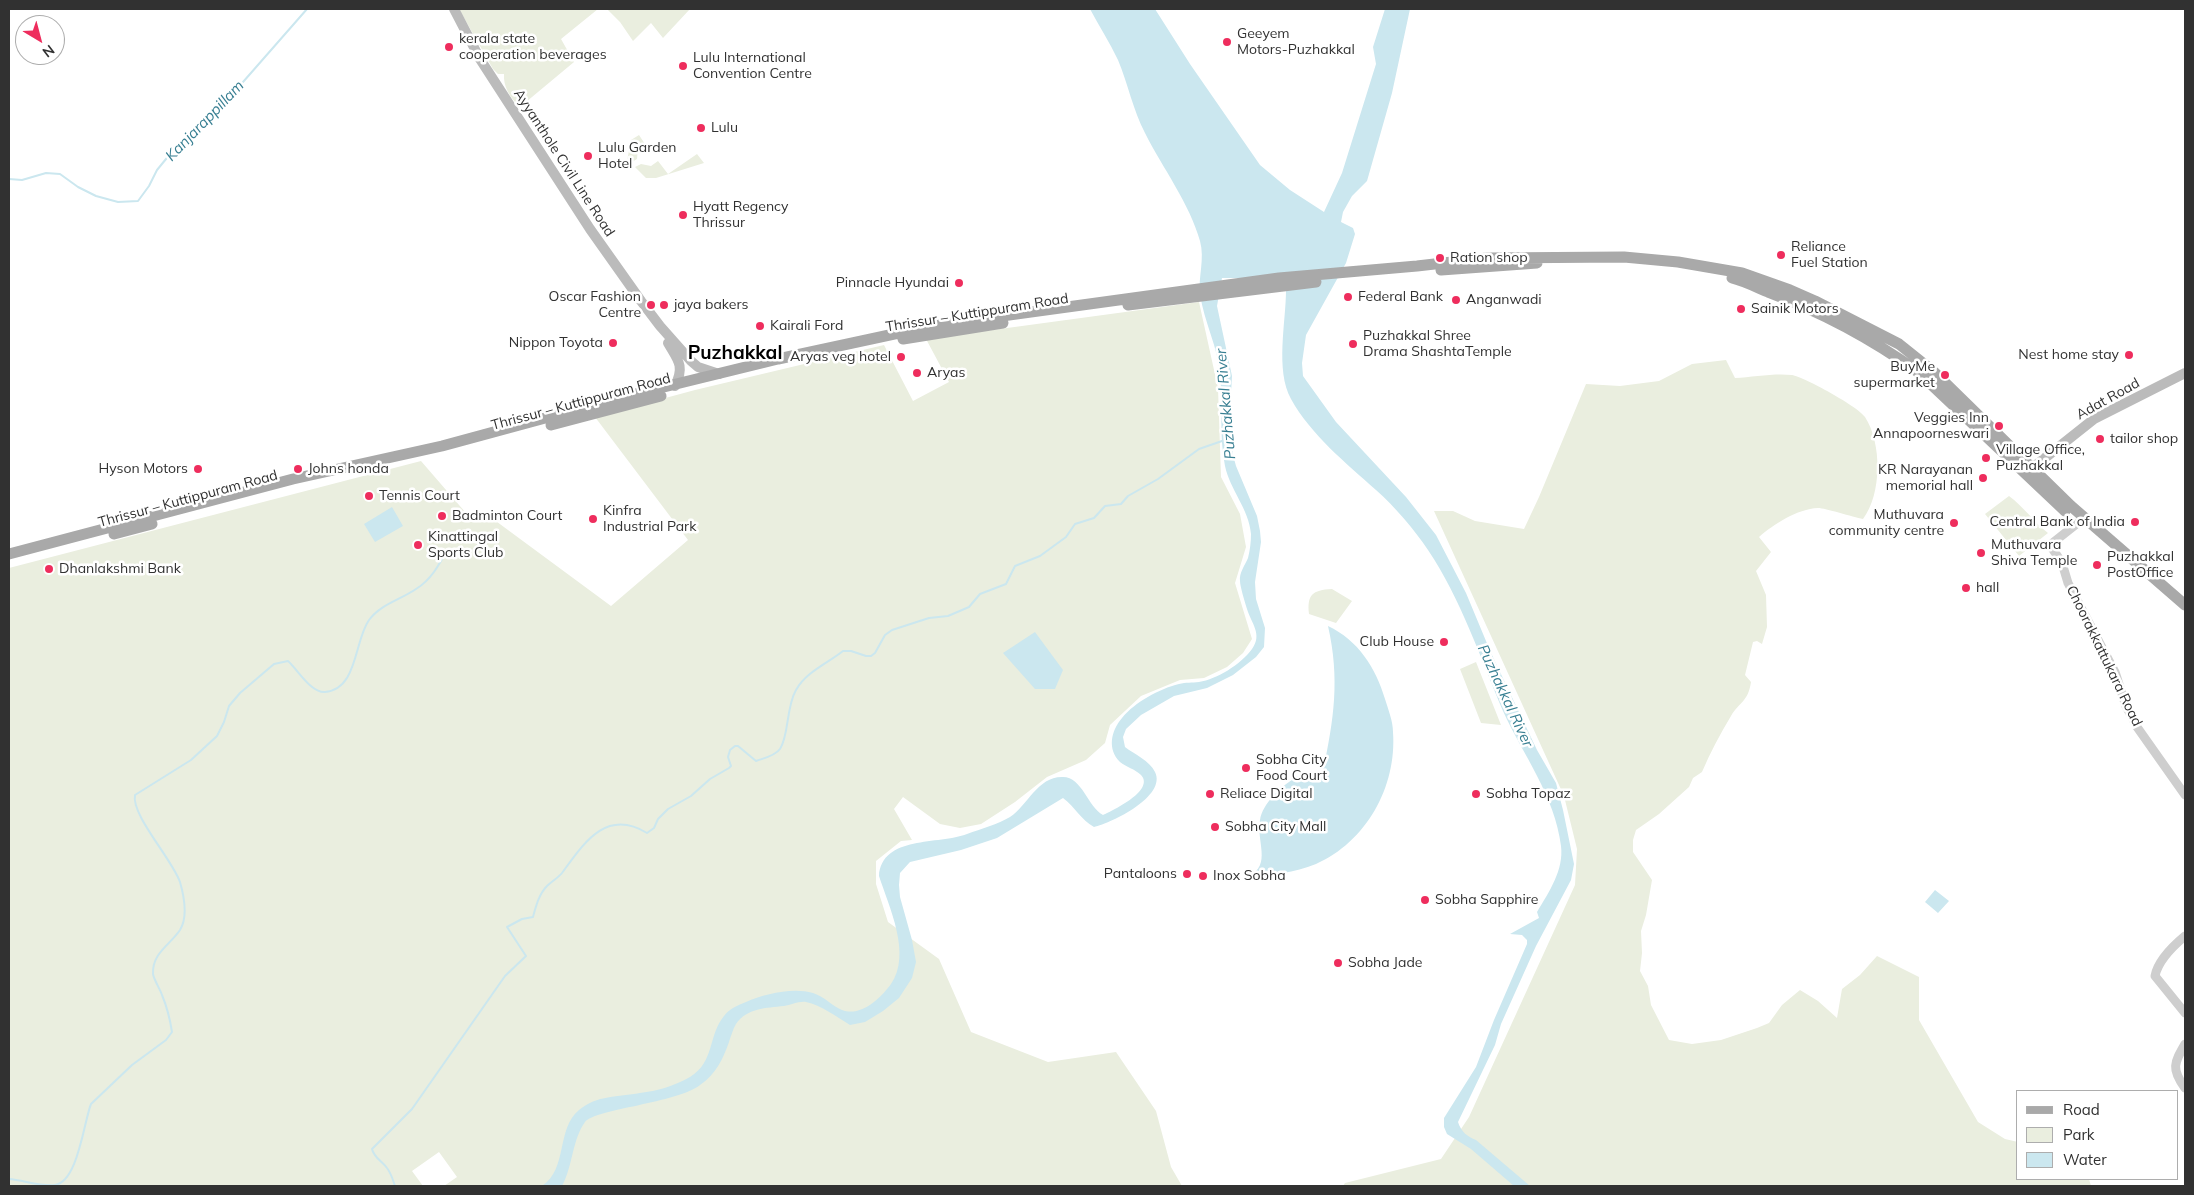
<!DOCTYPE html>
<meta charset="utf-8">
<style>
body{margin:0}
#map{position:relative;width:2194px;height:1195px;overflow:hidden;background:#fff;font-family:Mulish,sans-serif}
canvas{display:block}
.frame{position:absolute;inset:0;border:10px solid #313131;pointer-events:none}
.legend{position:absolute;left:2016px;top:1090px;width:162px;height:90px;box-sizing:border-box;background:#fff;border:1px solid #adadad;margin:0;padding:6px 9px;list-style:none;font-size:15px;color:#313131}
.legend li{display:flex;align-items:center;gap:10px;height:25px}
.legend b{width:25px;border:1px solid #adadad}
.north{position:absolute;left:15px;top:15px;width:50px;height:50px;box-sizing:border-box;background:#fff;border:1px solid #adadad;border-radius:50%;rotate:143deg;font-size:14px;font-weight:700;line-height:20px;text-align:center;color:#313131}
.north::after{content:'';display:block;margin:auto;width:18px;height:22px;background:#ee2d5d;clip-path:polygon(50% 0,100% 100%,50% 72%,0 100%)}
</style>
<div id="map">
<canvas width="2194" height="1195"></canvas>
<div class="frame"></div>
<ul class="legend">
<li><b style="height:6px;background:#a9a9a9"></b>Road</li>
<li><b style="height:14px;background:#eaeedf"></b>Park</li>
<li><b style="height:14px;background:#cbe7ef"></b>Water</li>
</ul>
<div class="north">N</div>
</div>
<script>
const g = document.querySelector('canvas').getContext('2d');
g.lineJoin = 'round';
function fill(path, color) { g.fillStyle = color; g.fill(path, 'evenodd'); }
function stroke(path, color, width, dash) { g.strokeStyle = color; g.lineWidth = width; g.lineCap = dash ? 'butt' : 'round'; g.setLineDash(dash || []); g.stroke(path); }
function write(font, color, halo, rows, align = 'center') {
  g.font = font + ' Mulish,sans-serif'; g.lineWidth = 5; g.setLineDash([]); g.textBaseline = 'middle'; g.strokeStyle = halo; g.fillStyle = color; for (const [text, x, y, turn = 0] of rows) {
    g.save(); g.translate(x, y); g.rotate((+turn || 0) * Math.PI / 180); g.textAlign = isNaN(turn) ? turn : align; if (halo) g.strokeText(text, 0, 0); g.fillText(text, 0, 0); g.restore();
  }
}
fill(new Path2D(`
 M 459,9 L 598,9 L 561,39 L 574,62 L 526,102 L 519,106 C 510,98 503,86 504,74 L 498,74 L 493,69 Z
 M 607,9 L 690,9 L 663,38 L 651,23 L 633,41 L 620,22 Z
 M 639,135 L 645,144 L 638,148 L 637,159 L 632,162 L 627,161 L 631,140 Z
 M 697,154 L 704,163 L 656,178 L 646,178 L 635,167 L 641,164 L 651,166 L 658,161 L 668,174 Z
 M 1199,302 L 1218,388 L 1221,477 L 1240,514 L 1246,547 L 1235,583 L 1252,639 L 1243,653 L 1227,667 L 1204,678 L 1180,680 L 1141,696 L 1110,725 L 1105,743 L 1086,760 L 1047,777 L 1015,802 L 981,824 L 960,828 L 940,824 L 903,797 L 894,809 L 912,840 L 901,841 L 876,861 L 876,884 L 888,922 L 939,959 L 971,1032 L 1048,1062 L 1116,1052 L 1156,1111 L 1171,1167 L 1182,1186 L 444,1186 L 457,1177 L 439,1152 L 412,1171 L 423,1186 L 9,1186 L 9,568 L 421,461 L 472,520 L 489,516 L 611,606 L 688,540 L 595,417 L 695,390 L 884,345 L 913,401 L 949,382 L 926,339 Z
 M 1726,360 L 1735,378 C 1753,377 1774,373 1792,375 C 1804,377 1859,407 1865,417 C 1882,443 1882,494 1863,519 C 1853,517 1825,508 1818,508 C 1797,509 1774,524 1759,537 L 1771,552 L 1756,571 L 1766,595 L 1767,627 L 1762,644 L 1757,641 L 1753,642 L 1745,675 L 1751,682 C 1748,702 1740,701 1731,716 C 1720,734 1710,753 1702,772 L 1693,778 L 1689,787 L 1659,814 L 1636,830 L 1633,840 L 1633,852 L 1652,880 L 1646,915 L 1641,931 L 1642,953 L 1640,971 L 1648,986 L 1651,1005 L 1669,1040 L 1692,1044 L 1721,1040 L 1757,1028 L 1769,1023 L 1782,1005 L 1800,990 L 1818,1001 L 1837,1018 L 1842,989 L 1860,975 L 1877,956 L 1919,977 L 1919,1020 L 1978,1122 L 2005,1139 L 2018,1142 L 2018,1179 L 2089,1179 L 2091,1186 L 1343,1186 L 1345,1183 L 1441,1159 L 1469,1117 L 1575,885 L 1577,849 L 1564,796 L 1434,511 L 1453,511 L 1475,521 L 1524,529 L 1539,497 L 1586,384 L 1620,386 L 1659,381 L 1692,364 Z
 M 2009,496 C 2024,507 2034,522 2048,533 L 2019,556 L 1985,514 Z
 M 1332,589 L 1352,601 L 1336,623 L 1309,614 C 1307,595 1312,590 1332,589 Z
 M 1476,662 L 1501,725 L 1481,723 L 1460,669 Z`), '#eaeedf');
fill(new Path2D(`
 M 1090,9 L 1155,9 L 1190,64 L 1260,165 L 1290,190 L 1324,212 L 1342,173 L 1376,64 L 1373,47 L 1385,9 L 1410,9 L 1392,93 L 1367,181 L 1352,196 L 1343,212 L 1341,222 L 1353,228 L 1355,234 L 1346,263 L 1306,335 L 1302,363 L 1303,376 L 1336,422 L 1406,497 L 1436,535 L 1466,593 L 1491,653 L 1537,750 L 1556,783 L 1563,810 L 1574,864 L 1571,880 L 1536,946 L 1501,1024 L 1495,1045 L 1458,1122 C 1461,1132 1468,1137 1476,1140 L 1530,1186 L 1514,1186 L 1471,1149 L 1447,1134 L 1444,1127 L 1444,1118 L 1476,1067 L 1494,1020 L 1527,944 L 1527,940 L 1522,935 L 1510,934 L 1539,918 L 1537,912 C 1549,892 1564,870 1561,846 C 1555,796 1523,755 1503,711 C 1480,657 1461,599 1428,550 C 1414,529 1395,507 1376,490 C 1346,463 1311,435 1291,399 C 1275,370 1286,322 1286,290 L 1254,278 L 1222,278 L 1217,306 L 1232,376 L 1230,412 L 1233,455 L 1236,466 L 1257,516 L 1260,531 L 1261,542 L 1255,582 L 1256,599 L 1265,628 L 1264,647 L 1256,657 L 1233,675 L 1207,688 L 1174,696 L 1141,715 L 1126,729 L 1123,737 L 1125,747 C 1134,754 1150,761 1155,772 C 1167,796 1112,823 1094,827 C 1081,820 1075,807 1063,798 L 997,838 L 961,850 L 910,862 L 900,873 L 899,885 L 900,897 L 912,940 L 916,962 L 912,978 L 899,998 L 883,1011 L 865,1022 L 850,1025 C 837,1017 821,1005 806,1002 C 799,1001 791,1005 784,1006 C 766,1008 747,1008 736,1024 C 733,1029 731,1036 729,1042 C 723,1059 716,1074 700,1085 C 677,1103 595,1109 585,1122 C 572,1140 573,1166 562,1186 L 542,1186 C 568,1169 556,1129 579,1110 C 597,1095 618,1097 640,1093 C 657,1091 674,1086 690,1077 C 715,1062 708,1035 724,1016 C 729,1009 738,1005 746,1002 C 764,994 793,987 813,993 C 825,997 832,1006 842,1010 C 861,1017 880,999 891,984 C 912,954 889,907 879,876 C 882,835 939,845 967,834 C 981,829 998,824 1010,817 C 1028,805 1038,776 1063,777 C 1082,777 1088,807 1103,815 C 1114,810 1155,790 1141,775 C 1135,769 1126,767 1120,762 C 1107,749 1111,731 1122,718 C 1135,702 1159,689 1179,684 C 1186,682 1192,683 1199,682 C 1217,679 1240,665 1252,649 C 1263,634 1251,623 1247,609 C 1245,603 1240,586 1240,581 C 1239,573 1245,565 1248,558 C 1250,550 1251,542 1251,534 C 1249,509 1230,490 1225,466 C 1219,436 1223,405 1220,374 C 1218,347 1204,322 1200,294 C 1198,277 1205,259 1200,241 C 1190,204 1162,167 1145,133 C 1133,110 1128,84 1118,60 C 1110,43 1099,26 1090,9 Z
 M 392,507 L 403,526 L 375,542 L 364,524 Z
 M 1328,626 C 1358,640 1376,668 1385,699 C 1388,709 1393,721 1393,732 C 1397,787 1366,842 1316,864 C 1294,873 1272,875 1249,876 C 1272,865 1256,841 1260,820 C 1262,804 1282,785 1297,777 C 1304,773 1315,773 1323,771 C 1334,719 1340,679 1328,626 Z
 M 1035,632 L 1063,670 L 1055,689 L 1035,689 L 1003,653 Z
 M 1935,890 L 1949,901 L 1938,913 L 1925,902 Z`), '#cbe7ef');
stroke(new Path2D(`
 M 9,179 L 22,180 L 46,173 L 60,174 L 78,187 L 96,196 L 118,202 L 138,201 L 149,186 L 157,170 L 175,148 L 229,98 L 307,9
 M 9,1179 C 23,1180 41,1187 55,1185 C 78,1182 84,1121 91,1104 L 132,1065 L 166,1040 L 172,1032 C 170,1019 167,1007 162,995 C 160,989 154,980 153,974 C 152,953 170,945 180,930 C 188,917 184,896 180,882 C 172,859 131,815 135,795 L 191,760 L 217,736 L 224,722 L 229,706 L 240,693 L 274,664 L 288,661 C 298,670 311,693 325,692 C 358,689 354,641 369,620 C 381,604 400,600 416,589 C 431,580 439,565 447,550
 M 395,1186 C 393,1180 391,1173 387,1168 C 382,1161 374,1158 372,1149 L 412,1109 L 505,976 L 526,956 L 507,927 L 522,919 L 533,917 C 536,906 539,894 547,886 C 552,881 558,878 562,873 C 584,843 606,808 647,833 L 654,828 L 658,819 L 668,809 L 691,796 L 710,779 L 729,768 L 731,766 L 728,757 L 730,750 L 735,746 L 738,746 L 756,761 C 764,758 775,756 780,749 C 789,736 786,707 796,690 C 806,672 828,663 843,651 L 851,651 L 866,656 L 871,656 L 875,653 L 885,635 L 892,630 L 929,618 L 948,616 L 969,607 L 980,594 L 1006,584 L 1015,566 L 1040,556 L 1066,537 L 1075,524 L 1094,518 L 1105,506 L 1121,504 L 1128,496 L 1158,479 L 1199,449 L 1222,441`), '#cbe7ef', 2);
stroke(new Path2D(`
 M 2079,522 L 2050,545 L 2062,563 L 2068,583 L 2115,672 L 2126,706 L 2137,727 L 2185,795
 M 2185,936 C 2173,946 2158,960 2155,976 L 2185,1013
 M 2185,1044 C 2174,1063 2171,1069 2185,1088`), '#cecece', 9);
stroke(new Path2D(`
 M 454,9 L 480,59 L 590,229 L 641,301 L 660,326 L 691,361 L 698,367 L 719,374
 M 668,343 C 678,360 685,366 675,386
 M 2026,473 L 2094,419 L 2185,373`), '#bbb', 10);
stroke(new Path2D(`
 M 1441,270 L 1537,263
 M 1732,278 C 1744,281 1756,287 1768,292 C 1822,312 1872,339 1918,372 L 2065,511
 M 1128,305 L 1316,282
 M 903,339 L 1003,323
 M 551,425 L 661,396
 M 114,534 L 152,524
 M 9,554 L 293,479 L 442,446 L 619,398 L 778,359 L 936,325 L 1279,278 L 1417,266 L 1487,258 L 1624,257 L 1678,262 L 1742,273 L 1790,290 L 1815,301 L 1899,344 L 1934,372 L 2071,506 L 2185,605`), '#a9a9a9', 11);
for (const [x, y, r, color] of [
 [1227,42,5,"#ee2d5d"],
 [449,47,5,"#ee2d5d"],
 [683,66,5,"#ee2d5d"],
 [701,128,5,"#ee2d5d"],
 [588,156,5,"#ee2d5d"],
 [683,215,5,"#ee2d5d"],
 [1781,255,5,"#ee2d5d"],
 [1440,258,5,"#ee2d5d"],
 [959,283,5,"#ee2d5d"],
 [1348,297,5,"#ee2d5d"],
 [1456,300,5,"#ee2d5d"],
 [651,305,5,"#ee2d5d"],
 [664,305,5,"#ee2d5d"],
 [1741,309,5,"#ee2d5d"],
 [760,326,5,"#ee2d5d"],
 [613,343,5,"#ee2d5d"],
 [1353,344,5,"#ee2d5d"],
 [2129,355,5,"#ee2d5d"],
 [901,357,5,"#ee2d5d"],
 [917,373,5,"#ee2d5d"],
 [1945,375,5,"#ee2d5d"],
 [1999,426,5,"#ee2d5d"],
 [2100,439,5,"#ee2d5d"],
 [1986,458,5,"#ee2d5d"],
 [198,469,5,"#ee2d5d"],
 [298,469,5,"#ee2d5d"],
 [1983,478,5,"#ee2d5d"],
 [369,496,5,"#ee2d5d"],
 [442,516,5,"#ee2d5d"],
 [593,519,5,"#ee2d5d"],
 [2135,522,5,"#ee2d5d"],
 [1954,523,5,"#ee2d5d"],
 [418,545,5,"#ee2d5d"],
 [1981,553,5,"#ee2d5d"],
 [2097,565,5,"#ee2d5d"],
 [49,569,5,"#ee2d5d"],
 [1966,588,5,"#ee2d5d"],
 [1444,642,5,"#ee2d5d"],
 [1246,768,5,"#ee2d5d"],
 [1210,794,5,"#ee2d5d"],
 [1476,794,5,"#ee2d5d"],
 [1215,827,5,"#ee2d5d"],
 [1187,874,5,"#ee2d5d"],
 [1203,876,5,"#ee2d5d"],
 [1425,900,5,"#ee2d5d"],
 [1338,963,5,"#ee2d5d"]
]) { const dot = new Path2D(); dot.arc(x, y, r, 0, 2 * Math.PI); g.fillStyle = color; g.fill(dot); stroke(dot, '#fff', 2); }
write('14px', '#313131', '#fff', [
 ["Geeyem",1237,34],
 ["Motors-Puzhakkal",1237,50],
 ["kerala state",459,39],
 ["cooperation beverages",459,55],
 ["Lulu International",693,58],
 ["Convention Centre",693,74],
 ["Lulu",711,128],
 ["Lulu Garden",598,148],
 ["Hotel",598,164],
 ["Hyatt Regency",693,207],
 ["Thrissur",693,223],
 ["Reliance",1791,247],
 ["Fuel Station",1791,263],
 ["Ration shop",1450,258],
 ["Pinnacle Hyundai",949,283,"right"],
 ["Oscar Fashion",641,297,"right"],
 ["Centre",641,313,"right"],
 ["Federal Bank",1358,297],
 ["Anganwadi",1466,300],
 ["jaya bakers",674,305],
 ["Sainik Motors",1751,309],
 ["Kairali Ford",770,326],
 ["Puzhakkal Shree",1363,336],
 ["Drama ShashtaTemple",1363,352],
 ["Nippon Toyota",603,343,"right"],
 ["Nest home stay",2119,355,"right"],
 ["Aryas veg hotel",891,357,"right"],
 ["BuyMe",1935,367,"right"],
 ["supermarket",1935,383,"right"],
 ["Aryas",927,373],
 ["Veggies Inn",1989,418,"right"],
 ["Annapoorneswari",1989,434,"right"],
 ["tailor shop",2110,439],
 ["Village Office,",1996,450],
 ["Puzhakkal",1996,466],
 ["Hyson Motors",188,469,"right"],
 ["Johns honda",308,469],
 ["KR Narayanan",1973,470,"right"],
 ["memorial hall",1973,486,"right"],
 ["Tennis Court",379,496],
 ["Kinfra",603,511],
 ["Industrial Park",603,527],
 ["Muthuvara",1944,515,"right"],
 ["community centre",1944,531,"right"],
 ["Badminton Court",452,516],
 ["Central Bank of India",2125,522,"right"],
 ["Kinattingal",428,537],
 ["Sports Club",428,553],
 ["Muthuvara",1991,545],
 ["Shiva Temple",1991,561],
 ["Puzhakkal",2107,557],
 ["PostOffice",2107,573],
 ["Dhanlakshmi Bank",59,569],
 ["hall",1976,588],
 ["Club House",1434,642,"right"],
 ["Sobha City",1256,760],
 ["Food Court",1256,776],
 ["Reliace Digital",1220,794],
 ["Sobha Topaz",1486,794],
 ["Sobha City Mall",1225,827],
 ["Pantaloons",1177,874,"right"],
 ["Inox Sobha",1213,876],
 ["Sobha Sapphire",1435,900],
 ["Sobha Jade",1348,963]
], 'left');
write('14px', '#313131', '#fff', [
 ["Ayyanthole Civil Line Road",564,163,57],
 ["Thrissur – Kuttippuram Road",977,313,-9],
 ["Adat Road",2108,399,-29],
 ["Thrissur – Kuttippuram Road",581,402,-15],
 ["Thrissur – Kuttippuram Road",188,499,-15],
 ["Choorakkattukara Road",2104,656,64]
]);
write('italic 15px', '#387f92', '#fff', [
 ["Kanjarappillam",205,121,-46],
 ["Puzhakkal River",1226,404,-95],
 ["Puzhakkal River",1505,696,65]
]);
write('bold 19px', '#000', '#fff', [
 ["Puzhakkal",735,353]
]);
</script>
